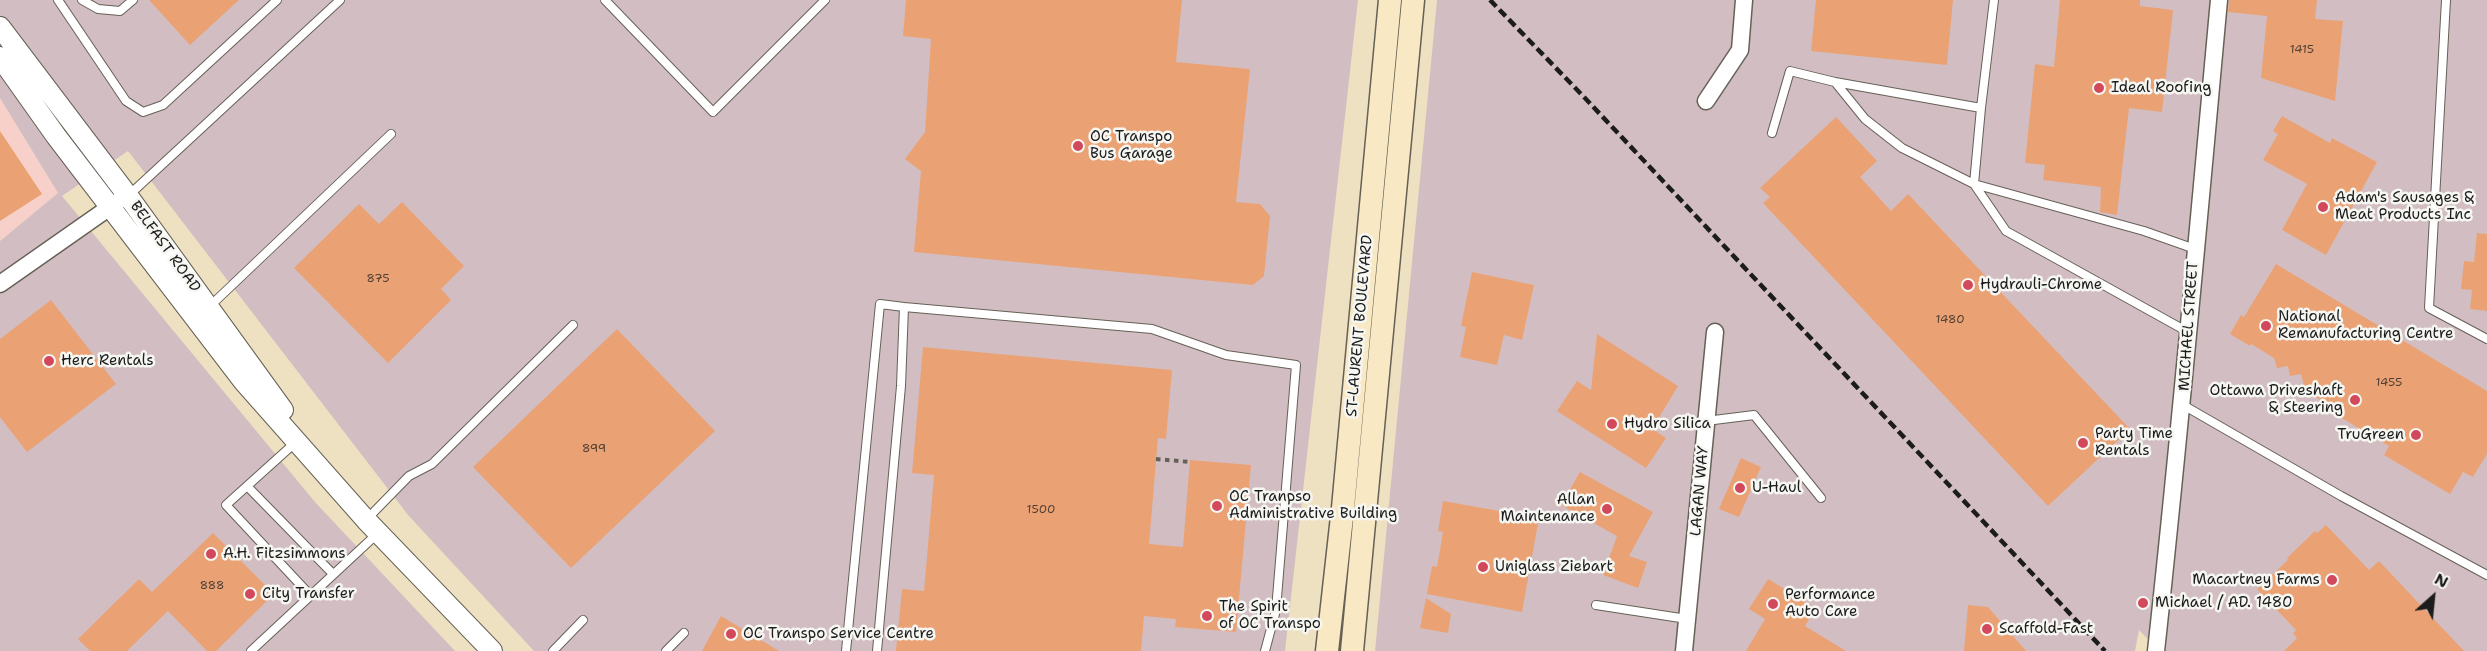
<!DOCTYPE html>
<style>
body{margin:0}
#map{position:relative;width:2487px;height:651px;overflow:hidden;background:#eee1c2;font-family:"Shantell Sans",sans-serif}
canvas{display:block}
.north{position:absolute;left:2403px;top:567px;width:60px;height:60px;-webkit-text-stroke:4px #f6f6f2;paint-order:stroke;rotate:27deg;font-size:16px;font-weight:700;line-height:24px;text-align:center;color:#1c1c1c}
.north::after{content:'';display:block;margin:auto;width:21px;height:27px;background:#1c1c1c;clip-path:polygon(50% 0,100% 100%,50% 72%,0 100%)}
</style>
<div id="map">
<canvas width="2487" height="651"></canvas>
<div class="north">N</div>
</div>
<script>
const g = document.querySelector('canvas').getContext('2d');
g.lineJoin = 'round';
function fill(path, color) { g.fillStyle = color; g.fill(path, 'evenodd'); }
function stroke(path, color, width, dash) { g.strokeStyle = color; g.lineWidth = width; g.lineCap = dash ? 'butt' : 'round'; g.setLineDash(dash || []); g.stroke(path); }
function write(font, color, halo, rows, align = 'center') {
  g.font = font + ' "Shantell Sans",sans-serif'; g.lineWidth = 5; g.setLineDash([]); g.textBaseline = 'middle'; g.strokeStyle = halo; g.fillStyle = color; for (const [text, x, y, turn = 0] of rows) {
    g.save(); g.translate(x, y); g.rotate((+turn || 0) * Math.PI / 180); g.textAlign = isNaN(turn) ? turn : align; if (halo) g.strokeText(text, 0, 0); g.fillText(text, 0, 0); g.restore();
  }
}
fill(new Path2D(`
 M 0,98 L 58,193 L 0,241 Z`), '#f7d0ca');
fill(new Path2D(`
 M 0,0 L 1358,0 L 1285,651 L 534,651 L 408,515 L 128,151 L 62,196 L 315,502 L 455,651 L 0,651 L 0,241 L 58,193 L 0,98 Z
 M 1437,0 L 2487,0 L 2487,651 L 2159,651 L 2139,630 L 2135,651 L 1375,651 Z`), '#d2bec2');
fill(new Path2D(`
 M 149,0 L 239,0 L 190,45 Z
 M 906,0 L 1182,0 L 1176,62 L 1250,69 L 1236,202 L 1260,204 L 1270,216 L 1264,276 L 1253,285 L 914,252 L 921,171 L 905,159 L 925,132 L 931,39 L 903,36 Z
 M 1816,0 L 1953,0 L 1947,65 L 1811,51 Z
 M 2060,0 L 2140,0 L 2140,6 L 2173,10 L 2162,112 L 2129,108 L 2117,215 L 2100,212 L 2101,187 L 2043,180 L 2045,165 L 2025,163 L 2035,64 L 2054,67 Z
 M 2229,0 L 2317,0 L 2315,19 L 2343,21 L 2335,101 L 2261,78 L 2267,16 L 2228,12 Z
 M 2282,116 L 2330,143 L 2332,138 L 2377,162 L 2326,255 L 2282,230 L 2307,184 L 2263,160 L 2278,134 L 2273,131 Z
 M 1836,117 L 1877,161 L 1860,177 L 1891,211 L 1908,194 L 2130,429 L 2048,506 L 1763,203 L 1770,197 L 1760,188 Z
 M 0,131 L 42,194 L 0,221 Z
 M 402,202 L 464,266 L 441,289 L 451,300 L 388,363 L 294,268 L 359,204 L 379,224 Z
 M 2477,233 L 2487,234 L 2487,311 L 2470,309 L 2472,290 L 2461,289 L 2464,261 L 2474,262 Z
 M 2276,264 L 2487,391 L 2487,454 L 2473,477 L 2463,472 L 2450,494 L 2384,455 L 2389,446 L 2318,404 L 2320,400 L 2305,390 L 2301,374 L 2290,376 L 2288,366 L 2277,368 L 2274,358 L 2251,344 L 2250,346 L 2230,334 L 2241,315 L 2244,317 Z
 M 1472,272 L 1534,285 L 1522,340 L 1504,335 L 1497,365 L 1460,357 L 1466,327 L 1461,326 Z
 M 51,300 L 116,384 L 27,452 L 0,417 L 0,339 Z
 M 617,329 L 715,431 L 571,568 L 473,467 Z
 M 1597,334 L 1678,386 L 1652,429 L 1666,438 L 1646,468 L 1557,411 L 1577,381 L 1591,390 Z
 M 923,347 L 1172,370 L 1166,439 L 1158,438 L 1149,544 L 1183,547 L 1190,460 L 1251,465 L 1236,632 L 1175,627 L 1176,619 L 1144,616 L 1141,651 L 896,651 L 902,589 L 924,591 L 934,475 L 912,473 Z
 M 1741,458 L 1761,467 L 1739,517 L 1719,509 Z
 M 1580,472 L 1653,512 L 1629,556 L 1647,562 L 1638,588 L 1603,575 L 1617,536 L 1561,505 Z
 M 1443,501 L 1539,518 L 1522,612 L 1427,594 L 1432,566 L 1437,567 L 1443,532 L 1438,531 Z
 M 2326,525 L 2369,570 L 2379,561 L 2464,651 L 2284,651 L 2297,638 L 2293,633 L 2296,630 L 2257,589 L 2288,560 L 2287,558 L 2315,531 L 2317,533 Z
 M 213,533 L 274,594 L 216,651 L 207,651 L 168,611 L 127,651 L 90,651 L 78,639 L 139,579 L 152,592 Z
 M 1768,579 L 1816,608 L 1805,626 L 1846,651 L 1746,651 L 1765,619 L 1749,609 Z
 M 1426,598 L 1451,614 L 1448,633 L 1420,628 Z
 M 1968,605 L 1988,607 L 2026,651 L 1964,651 Z
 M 721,616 L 779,651 L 702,651 Z`), '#eaa275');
const service = new Path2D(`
 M 58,0 L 126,101 L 143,112 L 163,105 L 277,0
 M 82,0 L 98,9 L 120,11 L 133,0
 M 605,0 L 713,112 L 825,0
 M 1994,0 L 1981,108 L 1974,184 L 2006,231 L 2188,332
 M 2446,0 L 2429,308 L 2487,339
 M 1981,108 L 1835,82 L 1865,119 L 1902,148 L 1974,184 L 2144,231 L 2195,249
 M 1772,133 L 1790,71 L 1835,82
 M 128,196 L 340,0
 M 208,308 L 391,134
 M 2183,405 L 2341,496 L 2487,575
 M 1706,421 L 1754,415 L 1821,498
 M 297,441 L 226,505 L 310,595
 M 247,486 L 333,574
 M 366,520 L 409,476 L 432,464 L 573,325
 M 1596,605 L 1687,619
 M 251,651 L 378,533
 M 553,651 L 583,620
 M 666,651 L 684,633
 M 846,651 L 880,304 L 904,307
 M 877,651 L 901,386 L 904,307 L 1152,329 L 1226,355 L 1296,365 L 1276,610 L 1265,651`);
const minor = new Path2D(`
 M 1706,101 L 1740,50 L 1744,0
 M 0,284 L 120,200
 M 1684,651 L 1715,332
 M 2156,651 C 2180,434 2199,217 2219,0`);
const tertiary = new Path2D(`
 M 0,27 L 128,196 L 283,410
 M 0,57 L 56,136 L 244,382 L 366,520 L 492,651`);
const secondary = new Path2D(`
 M 1327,651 L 1343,508 L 1390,0
 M 1352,651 L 1413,0`);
stroke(service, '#666156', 10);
stroke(minor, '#666156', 19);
stroke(tertiary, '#666156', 22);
stroke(secondary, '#666156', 25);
stroke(new Path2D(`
 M 1156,459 L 1190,462`), '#666156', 4, [4.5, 4.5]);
stroke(service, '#fff', 8);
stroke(minor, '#fff', 16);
stroke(tertiary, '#fff', 20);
stroke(secondary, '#f8e8c3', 22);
stroke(new Path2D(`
 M 1490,0 L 1584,97 L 2105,651`), '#1c1c1c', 4.5, [9, 4.5]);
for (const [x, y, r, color] of [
 [2099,88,6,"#d1495b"],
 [1078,146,6,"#d1495b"],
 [2323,207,6,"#d1495b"],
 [1968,285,6,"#d1495b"],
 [2266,326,6,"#d1495b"],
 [49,361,6,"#d1495b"],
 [2355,400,6,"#d1495b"],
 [1612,424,6,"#d1495b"],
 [2416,435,6,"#d1495b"],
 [2083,443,6,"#d1495b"],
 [1740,488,6,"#d1495b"],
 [1217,506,6,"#d1495b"],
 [1607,509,6,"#d1495b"],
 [211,554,6,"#d1495b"],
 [1483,567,6,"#d1495b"],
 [2332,580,6,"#d1495b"],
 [250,594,6,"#d1495b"],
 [2143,603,6,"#d1495b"],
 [1773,604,6,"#d1495b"],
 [1207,616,6,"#d1495b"],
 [1987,629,6,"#d1495b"],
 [731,634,6,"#d1495b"]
]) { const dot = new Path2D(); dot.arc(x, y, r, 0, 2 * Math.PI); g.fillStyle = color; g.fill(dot); stroke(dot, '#f6f6f2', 2); }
write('12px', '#503e32', null, [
 ["1415",2302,50],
 ["875",378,279],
 ["1480",1950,320],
 ["1455",2389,383],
 ["899",594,449],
 ["1500",1041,510],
 ["888",212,586]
]);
write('15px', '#1c1c1c', '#f6f6f2', [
 ["Ideal Roofing",2111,88],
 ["OC Transpo",1090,137],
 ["Bus Garage",1090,154],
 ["Adam's Sausages &",2335,198],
 ["Meat Products Inc",2335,215],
 ["Hydrauli-Chrome",1980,285],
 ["National",2278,317],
 ["Remanufacturing Centre",2278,334],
 ["Herc Rentals",61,361],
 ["Ottawa Driveshaft",2343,391,"right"],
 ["& Steering",2343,408,"right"],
 ["Hydro Silica",1624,424],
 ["Party Time",2095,434],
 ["Rentals",2095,451],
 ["TruGreen",2404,435,"right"],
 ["U-Haul",1752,488],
 ["OC Tranpso",1229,497],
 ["Administrative Building",1229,514],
 ["Allan",1595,500,"right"],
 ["Maintenance",1595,517,"right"],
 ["A.H. Fitzsimmons",223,554],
 ["Uniglass Ziebart",1495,567],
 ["Macartney Farms",2320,580,"right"],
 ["City Transfer",262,594],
 ["Performance",1785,595],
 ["Auto Care",1785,612],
 ["Michael / AD. 1480",2155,603],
 ["The Spirit",1219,607],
 ["of OC Transpo",1219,624],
 ["Scaffold-Fast",1999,629],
 ["OC Transpo Service Centre",743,634]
], 'left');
write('15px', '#1c1c1c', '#f6f6f2', [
 ["BELFAST ROAD",165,247,54],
 ["ST-LAURENT BOULEVARD",1360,326,-85],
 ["MICHAEL STREET",2189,326,-86],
 ["LAGAN WAY",1700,491,-85]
]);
</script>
